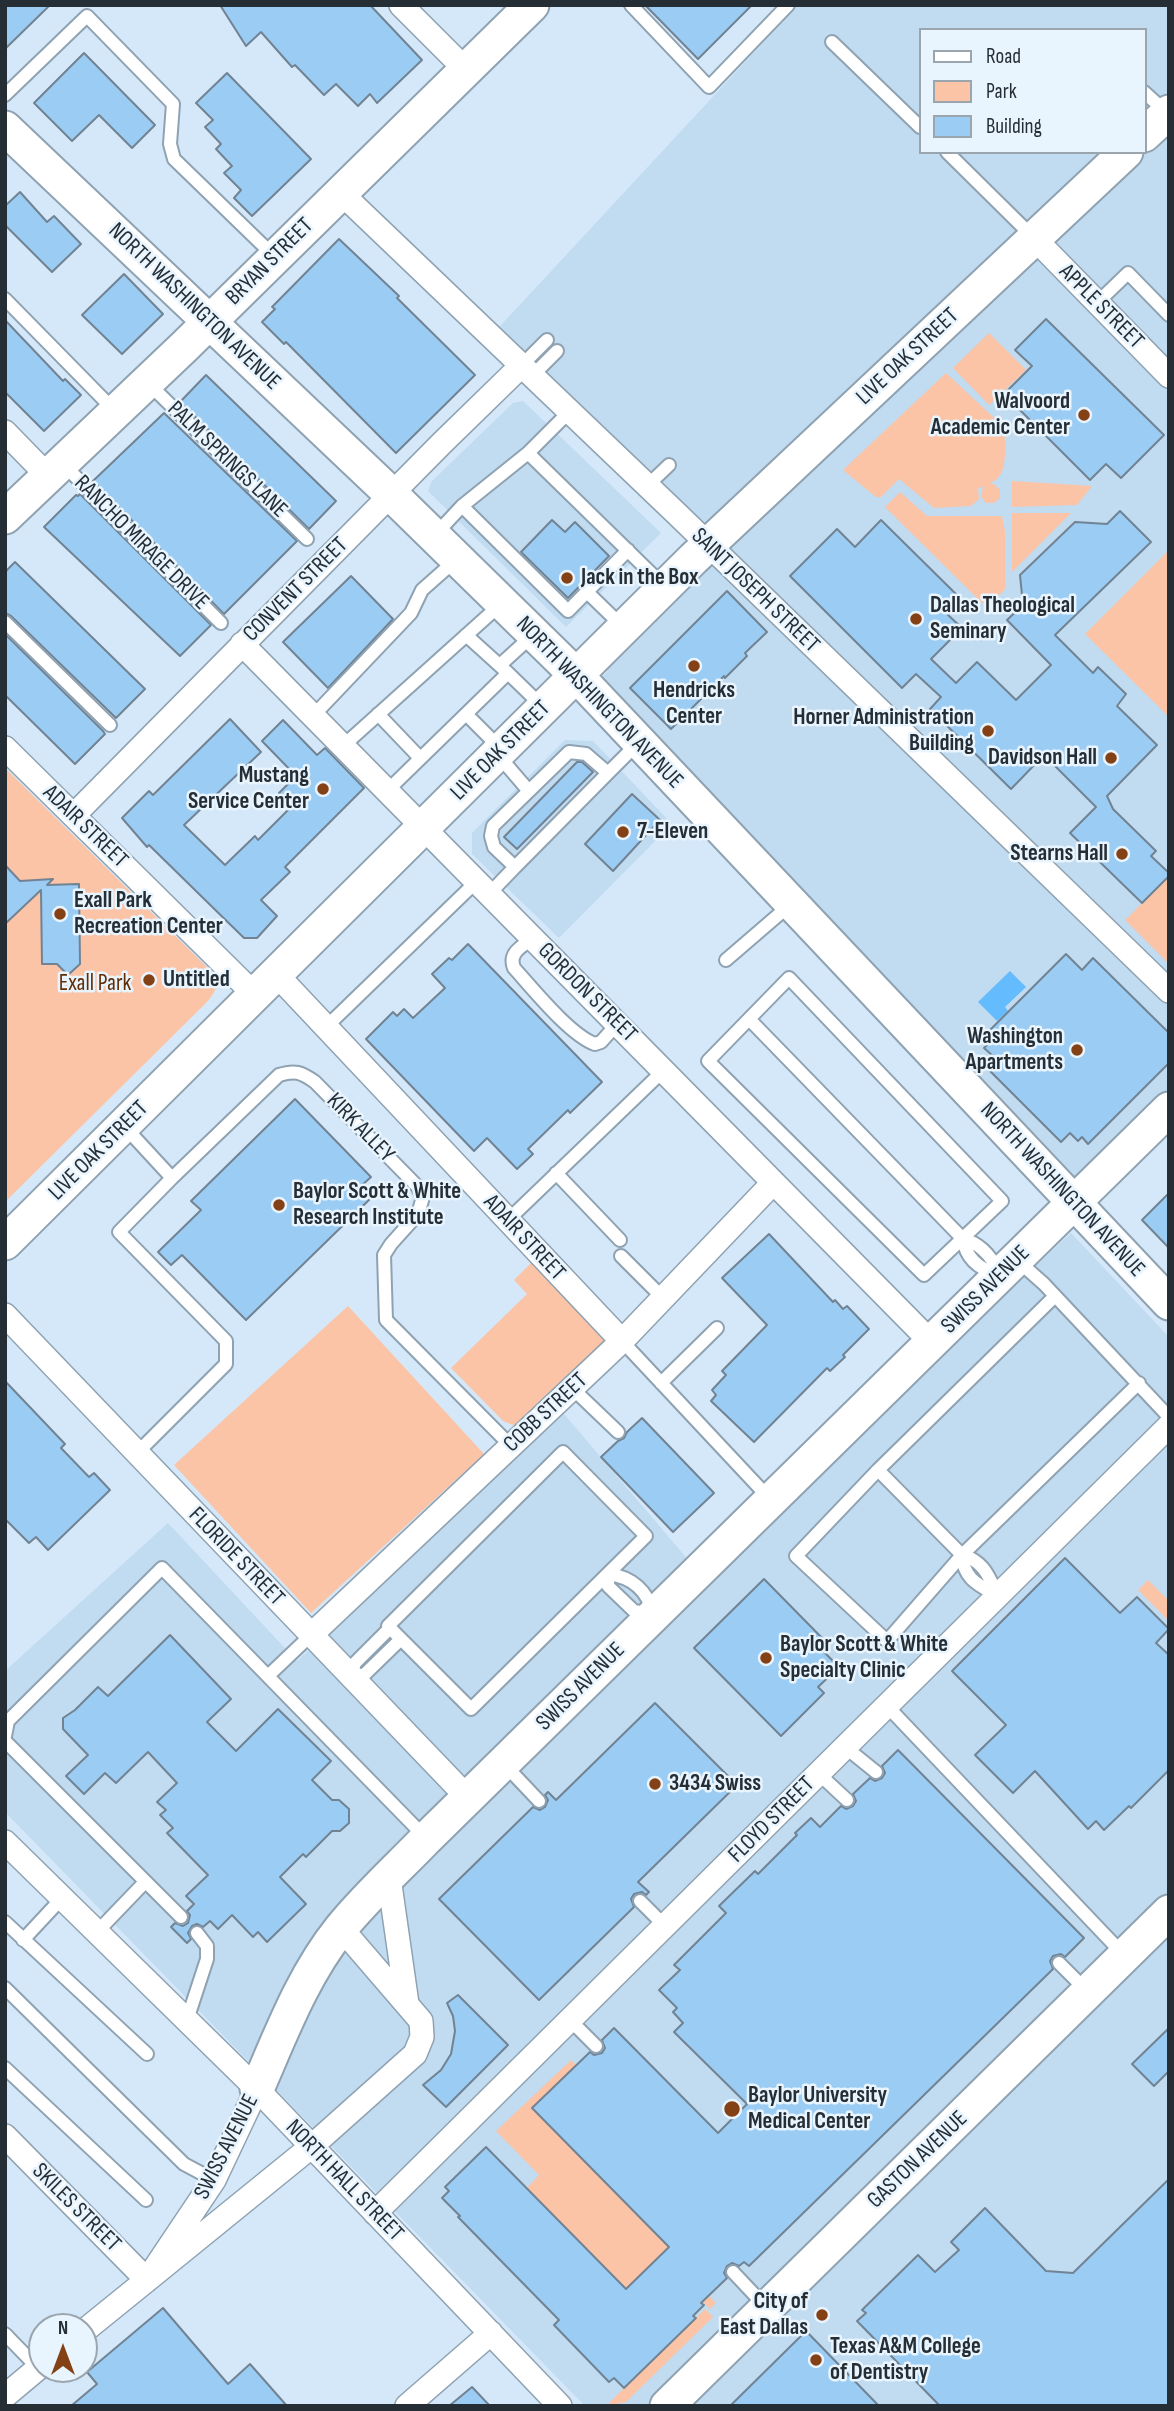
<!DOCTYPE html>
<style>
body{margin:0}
#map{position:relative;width:1174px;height:2411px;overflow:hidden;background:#d4e8f9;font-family:"Sofia Sans Condensed",sans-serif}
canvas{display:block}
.frame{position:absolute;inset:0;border:7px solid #262e35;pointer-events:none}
.legend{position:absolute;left:919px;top:28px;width:228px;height:126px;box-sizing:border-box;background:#e8f4fe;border:2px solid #9aa5ae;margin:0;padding:9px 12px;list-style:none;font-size:21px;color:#262e35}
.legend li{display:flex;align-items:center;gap:14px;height:35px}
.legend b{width:35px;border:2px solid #9aa5ae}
.north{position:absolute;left:28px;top:2313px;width:70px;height:70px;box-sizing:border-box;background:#e8f4fe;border:2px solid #9aa5ae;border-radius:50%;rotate:0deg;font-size:19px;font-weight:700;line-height:28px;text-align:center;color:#262e35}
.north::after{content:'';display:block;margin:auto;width:24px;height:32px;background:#854116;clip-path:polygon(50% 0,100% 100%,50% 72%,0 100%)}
</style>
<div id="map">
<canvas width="1174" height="2411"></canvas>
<div class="frame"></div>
<ul class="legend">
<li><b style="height:9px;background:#fff"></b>Road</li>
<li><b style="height:19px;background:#fcc4a6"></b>Park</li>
<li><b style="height:19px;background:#9bccf4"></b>Building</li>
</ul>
<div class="north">N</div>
</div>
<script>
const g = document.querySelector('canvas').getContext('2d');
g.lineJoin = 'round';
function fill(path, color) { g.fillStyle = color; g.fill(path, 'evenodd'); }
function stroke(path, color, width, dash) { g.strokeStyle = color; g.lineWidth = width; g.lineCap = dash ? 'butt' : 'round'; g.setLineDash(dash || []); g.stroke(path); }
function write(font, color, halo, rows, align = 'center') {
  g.font = font + ' "Sofia Sans Condensed",sans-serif'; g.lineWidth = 5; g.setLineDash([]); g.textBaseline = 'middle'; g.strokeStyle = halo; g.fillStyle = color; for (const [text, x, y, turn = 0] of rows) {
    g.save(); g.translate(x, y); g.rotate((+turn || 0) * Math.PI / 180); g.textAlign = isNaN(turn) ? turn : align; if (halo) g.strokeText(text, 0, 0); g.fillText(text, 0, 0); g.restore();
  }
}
fill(new Path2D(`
 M 798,5 L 1169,5 L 1169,1097 L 1080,1189 L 594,684 L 608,671 L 596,658 L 708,545 L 490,337 ZM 920,30 L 1144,30 L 1144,152 L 920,152 Z
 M 523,401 L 661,533 L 566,627 L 428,491 L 432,481 L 513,403 Z
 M 565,740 L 593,741 L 672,824 L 559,938 L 472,854 L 472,833 Z
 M 1071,1233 L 1169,1337 L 1169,2406 L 585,2406 L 5,1812 L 5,1671 L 168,1523 L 297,1661 L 564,1414 L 702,1576 Z`), '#c1dbf0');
fill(new Path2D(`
 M 989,333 L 1026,370 L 989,405 L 953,368 Z
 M 946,373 L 1005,428 C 1004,447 1010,476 990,483 L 994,484 L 1000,490 L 1000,498 L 994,503 L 986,503 L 981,497 L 983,486 L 978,489 L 979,499 L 971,506 L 934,508 L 899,479 L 881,497 L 876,497 L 843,470 Z
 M 1012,481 L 1092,486 L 1077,505 L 1012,507 Z
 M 900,492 L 927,516 L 1002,516 L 1005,531 L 1005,589 L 989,606 L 982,603 L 885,507 Z
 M 1012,513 L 1071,513 L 1012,572 Z
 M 1169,550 L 1169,717 L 1085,634 Z
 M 5,768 L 216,976 C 218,988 215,992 207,1002 L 5,1202 Z
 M 1169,877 L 1169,964 L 1125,920 Z
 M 533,1261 L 609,1339 L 520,1424 L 513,1425 L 503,1421 L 451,1368 L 527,1294 L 514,1280 Z
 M 348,1306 L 484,1454 L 311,1613 L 174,1465 Z
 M 1148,1580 L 1169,1601 L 1169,1621 L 1138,1590 Z
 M 571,2060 L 576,2065 L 532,2109 L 669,2247 L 665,2252 L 716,2303 L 710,2309 L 659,2257 L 626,2289 L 527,2188 L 539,2175 L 496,2131 Z
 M 705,2309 L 713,2317 L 626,2402 L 611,2405 L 609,2403 Z`), '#fcc4a6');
fill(new Path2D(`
 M 1010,971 L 1026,987 L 1005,1007 L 1008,1011 L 997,1021 L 978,1002 Z`), '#64bbfd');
const building = new Path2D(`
 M 5,5 L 50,5 L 5,49 Z
 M 220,5 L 370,5 L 422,60 L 377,103 L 370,94 L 358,106 L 336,84 L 324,95 L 295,65 L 292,67 L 261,32 L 246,46 Z
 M 645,5 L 752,5 L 698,59 Z
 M 84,53 L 155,125 L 132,148 L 99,115 L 72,141 L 34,103 Z
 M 227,73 L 311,159 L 252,216 L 234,198 L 241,190 L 224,173 L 232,166 L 216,149 L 221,144 L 205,127 L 213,120 L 196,103 Z
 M 20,192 L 47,222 L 54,216 L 81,244 L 52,272 L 5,225 L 5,206 Z
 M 339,239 L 399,296 L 397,298 L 475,375 L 396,453 L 286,342 L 284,344 L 262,322 L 275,309 L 272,307 Z
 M 124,274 L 163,314 L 122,354 L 82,315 Z
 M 1046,319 L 1164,435 L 1121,478 L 1106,464 L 1090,480 L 1004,394 L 1032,366 L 1015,350 Z
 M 5,320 L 63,381 L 65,379 L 81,395 L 44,431 L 5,392 Z
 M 206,375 L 336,501 L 309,529 L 180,402 Z
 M 164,413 L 297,541 L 224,614 L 93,481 Z
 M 80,494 L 211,625 L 180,656 L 44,527 L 76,495 L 78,496 Z
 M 1120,511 L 1151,542 L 1055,635 L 1093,673 L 1098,667 L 1126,694 L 1117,706 L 1157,745 L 1107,796 L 1113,809 L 1156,851 L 1151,856 L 1169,873 L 1169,876 L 1142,903 L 1070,833 L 1096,807 L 1044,755 L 1011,789 L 930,709 L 941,697 L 916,674 L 902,688 L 790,576 L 837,529 L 855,547 L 881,520 L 962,600 L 948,615 L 962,628 L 931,659 L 956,683 L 977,662 L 1016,700 L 1051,665 L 1007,620 L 1023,605 L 1020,575 L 1075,522 L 1107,524 Z
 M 552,520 L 565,532 L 575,522 L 609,556 L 568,598 L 521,552 Z
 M 15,562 L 145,689 L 116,718 L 11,616 L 5,613 L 5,572 Z
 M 351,576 L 393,619 L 328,688 L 283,642 Z
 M 727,591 L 767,632 L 745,653 L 747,656 L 725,678 L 724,676 L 671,729 L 630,688 Z
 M 5,634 L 103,731 L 105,734 L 75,764 L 5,695 Z
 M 230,719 L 261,752 L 184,825 L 225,865 L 255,836 L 258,840 L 292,806 L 279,793 L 296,776 L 262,741 L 283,720 L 317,755 L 325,748 L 364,788 L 285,867 L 290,872 L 261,900 L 277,916 L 257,938 L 244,938 L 149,845 L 147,847 L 122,818 L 149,791 L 153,795 Z
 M 577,762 L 582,762 L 593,772 L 517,849 L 504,837 Z
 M 632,794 L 660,820 L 613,871 L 585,844 Z
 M 5,865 L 20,881 L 53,879 L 47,885 L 79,884 L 80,964 L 68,975 L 57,964 L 42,964 L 41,890 L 5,924 Z
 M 468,944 L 602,1082 L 570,1113 L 568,1110 L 528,1149 L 533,1154 L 517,1169 L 487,1138 L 474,1151 L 366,1039 L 393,1012 L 397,1016 L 404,1009 L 413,1018 L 445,988 L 432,974 L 449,958 L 452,960 Z
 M 1066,954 L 1082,970 L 1093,958 L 1169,1033 L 1169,1063 L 1088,1144 L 1082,1137 L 1078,1141 L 1070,1133 L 1061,1142 L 985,1066 L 994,1057 L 984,1048 L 988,1044 L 982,1038 Z
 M 295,1099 L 371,1177 L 360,1187 L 371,1198 L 246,1320 L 182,1255 L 171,1265 L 158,1252 L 201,1210 L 191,1201 Z
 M 1169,1193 L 1169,1248 L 1142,1220 Z
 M 769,1234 L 833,1302 L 835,1300 L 843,1309 L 847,1306 L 869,1329 L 843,1355 L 845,1357 L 830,1371 L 827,1368 L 754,1442 L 711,1401 L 716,1395 L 712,1390 L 726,1375 L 722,1371 L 767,1325 L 722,1278 Z
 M 5,1381 L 65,1444 L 61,1448 L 89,1477 L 94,1473 L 110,1490 L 48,1550 L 36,1537 L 29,1543 L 5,1519 Z
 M 642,1418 L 714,1493 L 673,1532 L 601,1457 L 618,1441 L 624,1438 L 627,1432 Z
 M 1065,1558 L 1120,1613 L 1137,1597 L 1169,1629 L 1156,1643 L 1169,1655 L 1169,1770 L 1131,1808 L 1129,1806 L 1104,1830 L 1096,1821 L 1088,1829 L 1035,1771 L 1013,1793 L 975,1755 L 1006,1725 L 952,1671 Z
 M 764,1579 L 826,1642 L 820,1648 L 839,1667 L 818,1687 L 824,1693 L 781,1736 L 694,1648 Z
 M 170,1635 L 231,1699 L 207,1722 L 236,1751 L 278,1709 L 331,1761 L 312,1780 L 332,1800 L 339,1800 L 349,1809 L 349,1823 L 340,1831 L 332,1831 L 306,1857 L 303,1854 L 280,1877 L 306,1904 L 267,1942 L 258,1932 L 253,1937 L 232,1915 L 218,1929 L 210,1921 L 203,1927 L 197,1924 L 192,1926 L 188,1933 L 191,1939 L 187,1943 L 171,1927 L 175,1923 L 183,1926 L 188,1923 L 190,1915 L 187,1911 L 194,1904 L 186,1896 L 208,1875 L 167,1833 L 173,1828 L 160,1815 L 166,1810 L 157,1802 L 177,1783 L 148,1752 L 116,1783 L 105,1773 L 84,1794 L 66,1776 L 88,1755 L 63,1729 L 63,1718 L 75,1710 L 98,1687 L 108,1696 Z
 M 655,1703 L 737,1785 L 638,1882 L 649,1892 L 646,1895 L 642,1892 L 634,1894 L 631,1899 L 634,1907 L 539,2000 L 439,1899 L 533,1807 L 540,1810 L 545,1807 L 548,1800 L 545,1795 L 548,1792 L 556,1800 Z
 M 898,1750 L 1084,1938 L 1065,1957 L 1061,1954 L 1053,1956 L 1050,1961 L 1053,1969 L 749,2266 L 744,2262 L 739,2266 L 732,2263 L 727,2266 L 724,2273 L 727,2278 L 701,2303 L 704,2305 L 693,2316 L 696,2318 L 624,2388 L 614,2378 L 609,2382 L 554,2325 L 559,2320 L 458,2217 L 460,2216 L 442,2198 L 449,2191 L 445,2187 L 486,2147 L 626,2289 L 669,2247 L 532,2108 L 590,2052 L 594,2055 L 602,2053 L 605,2048 L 602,2040 L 614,2028 L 718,2133 L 747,2104 L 674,2032 L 683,2023 L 673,2012 L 677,2008 L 659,1990 L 680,1970 L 674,1965 L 726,1913 L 719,1906 L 755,1871 L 758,1874 L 797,1835 L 795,1833 L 811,1818 L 820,1827 L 841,1806 L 846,1809 L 853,1806 L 856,1801 L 853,1794 L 870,1778 L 875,1781 L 882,1778 L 885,1773 L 882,1766 Z
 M 458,1995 L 508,2045 L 446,2107 L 423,2085 L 441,2070 L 451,2054 L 455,2031 L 453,2016 L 447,2003 Z
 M 1169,2028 L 1169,2071 L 1154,2086 L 1132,2064 Z
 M 1169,2179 L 1169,2406 L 940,2406 L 857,2321 L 866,2313 L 862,2310 L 918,2255 L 935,2272 L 959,2250 L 951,2242 L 985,2208 L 1046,2271 L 1073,2273 Z
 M 163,2308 L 228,2384 L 250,2364 L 287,2406 L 71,2406 L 97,2384 L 87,2372 Z
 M 806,2331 L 879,2406 L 730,2406 Z
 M 472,2387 L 490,2406 L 449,2406 Z`);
fill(building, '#9bccf4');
stroke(building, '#718393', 2);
const lane = new Path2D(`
 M 631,5 L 709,87 L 788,5
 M 832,42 L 920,127
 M 1144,92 L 1167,113
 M 5,95 L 87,16 L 173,104 L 170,144 L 174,159 L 275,257
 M 947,152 L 1034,238
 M 5,299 L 115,411
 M 1097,303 L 1128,273 L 1169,315
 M 520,367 L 547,340
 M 531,377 L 557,351
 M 147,382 L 307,539
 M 528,453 L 665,587
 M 62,463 L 221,623
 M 647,486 L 669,465
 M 462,506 L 568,611 L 628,550
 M 434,536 L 462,506 L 528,453 L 568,413
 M 587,592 L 622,626
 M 5,622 L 110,725
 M 500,665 L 534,634
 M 508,673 L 543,707
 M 378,714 L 420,758
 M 466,714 L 502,750
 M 313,716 L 411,613 L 422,590 L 457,559
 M 343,746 L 501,604
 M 498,755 L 528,790
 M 387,791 L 508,673 L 466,635
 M 515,867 L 608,773
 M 489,894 L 515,867 L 494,847 L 491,836 L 493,826 L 569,752 L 586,754 L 608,773 L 638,743
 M 533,938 C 521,947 508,953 514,968 C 533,989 570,1035 595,1044 L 601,1042 L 618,1023
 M 726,960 L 791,904
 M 789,978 L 1002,1201 L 924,1275 L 708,1061 Z
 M 749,1019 L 963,1239 C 966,1258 979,1269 997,1274
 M 325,1028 L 476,882
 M 124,1126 L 172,1178 L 279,1075 C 295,1070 301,1072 315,1082 L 417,1186 L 423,1197 L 418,1214 L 391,1244 L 384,1255 L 386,1320 L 511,1446
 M 556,1173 L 620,1240
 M 508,1220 L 663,1071
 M 963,1239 C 980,1243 991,1256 999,1272
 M 621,1256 L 663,1298
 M 1017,1260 L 1044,1284 L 1169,1417
 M 622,1341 L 769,1498
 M 661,1383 L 717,1328
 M 572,1388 L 618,1432
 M 563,1452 L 646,1536 L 471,1709 L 388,1626 Z
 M 137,1453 L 226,1364 L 226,1341 L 119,1232 L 172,1178
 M 878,1470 L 796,1556 L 887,1641 L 962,1555 L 1139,1383
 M 962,1555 C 964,1580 979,1585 998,1596
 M 608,1574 C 632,1577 648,1591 653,1614 L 634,1611 L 608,1586 Z
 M 998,1596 C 989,1577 984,1561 962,1555 L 878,1470 L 1055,1296
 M 269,1675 L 311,1635
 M 350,1677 L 355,1663 L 390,1628
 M 351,1677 L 365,1674 L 401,1639
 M 887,1706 L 1123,1954
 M 5,1736 L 8,1721 L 162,1568 L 425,1837
 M 5,1741 L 181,1917
 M 845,1747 L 876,1772
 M 504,1764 L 539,1801
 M 819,1774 L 847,1800
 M 640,1901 L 665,1926
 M 5,1922 L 147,2054
 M 97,1932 L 145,1882
 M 23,1940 L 62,1898
 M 1059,1963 L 1088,1992
 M 5,1988 L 184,2164 L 214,2180
 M 187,2020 L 207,1959 L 207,1946 L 197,1933
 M 570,2020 L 596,2046
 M 5,2068 L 146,2200
 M 733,2272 L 767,2308
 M 5,2334 L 38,2368`);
const street = new Path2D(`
 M 401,5 L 466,70
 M 340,192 L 677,514 L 1169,991
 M 1034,238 L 1169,376
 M 5,432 L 48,476
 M 242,644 L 932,1343
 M 5,748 L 255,995
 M 74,815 L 442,443 L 520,367
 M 276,974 L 622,1341
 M 5,1315 L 469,1799
 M 311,1635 L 622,1341 L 773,1183
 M 5,1842 L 257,2089 L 560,2406
 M 389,1878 L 407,2004
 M 5,2136 L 147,2280
 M 375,2213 L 1169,1426
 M 147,2280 L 312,2146 L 415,2054 L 422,2037 L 421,2021 L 341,1928
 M 84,2331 L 147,2280 L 214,2180 L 257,2089
 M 5,2396 L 42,2365
 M 407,2406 L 491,2333`);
const secondary = new Path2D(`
 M 5,128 L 392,495 L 577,676 L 1169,1303
 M 1144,135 L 1169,112
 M 5,517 L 185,346 L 532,5
 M 5,1243 L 693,559 L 1126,152
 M 257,2089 C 281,2034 303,1975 341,1928 C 367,1896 398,1868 426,1839 L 1169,1109
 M 667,2406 L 1169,1912`);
stroke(lane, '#8fa2b2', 16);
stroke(street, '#8fa2b2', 26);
stroke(secondary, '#8fa2b2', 37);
stroke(lane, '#fff', 12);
stroke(street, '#fff', 23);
stroke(secondary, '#fff', 33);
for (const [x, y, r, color] of [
 [1084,415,7,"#854116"],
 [567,578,7,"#854116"],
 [916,619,7,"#854116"],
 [694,666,7,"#854116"],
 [988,731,7,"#854116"],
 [1111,758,7,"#854116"],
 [323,789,7,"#854116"],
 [623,832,7,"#854116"],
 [1122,854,7,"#854116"],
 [60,914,7,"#854116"],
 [149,980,7,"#854116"],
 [1077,1050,7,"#854116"],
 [279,1205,7,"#854116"],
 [766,1658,7,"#854116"],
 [655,1784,7,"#854116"],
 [732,2109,9,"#854116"],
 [822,2315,7,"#854116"],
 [816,2360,7,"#854116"]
]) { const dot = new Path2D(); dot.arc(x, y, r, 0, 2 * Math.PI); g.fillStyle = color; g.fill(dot); stroke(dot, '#e8f4fe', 2.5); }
write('23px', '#262e35', '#e8f4fe', [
 ["BRYAN STREET",270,262,-45],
 ["NORTH WASHINGTON AVENUE",194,307,44],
 ["APPLE STREET",1101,307,45],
 ["LIVE OAK STREET",908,357,-43],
 ["PALM SPRINGS LANE",227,460,44],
 ["RANCHO MIRAGE DRIVE",141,543,45],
 ["CONVENT STREET",296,590,-45],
 ["SAINT JOSEPH STREET",755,591,44],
 ["NORTH WASHINGTON AVENUE",599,703,46],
 ["LIVE OAK STREET",501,751,-45],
 ["ADAIR STREET",85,827,44],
 ["GORDON STREET",587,993,45],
 ["KIRK ALLEY",360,1128,46],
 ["LIVE OAK STREET",99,1151,-45],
 ["NORTH WASHINGTON AVENUE",1062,1190,47],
 ["ADAIR STREET",524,1238,47],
 ["SWISS AVENUE",986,1290,-45],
 ["COBB STREET",546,1413,-43],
 ["FLORIDE STREET",236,1557,46],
 ["SWISS AVENUE",581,1687,-45],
 ["FLOYD STREET",772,1820,-45],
 ["SWISS AVENUE",227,2147,-63],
 ["GASTON AVENUE",918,2160,-44],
 ["NORTH HALL STREET",344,2181,46],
 ["SKILES STREET",76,2208,45]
]);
write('bold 23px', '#262e35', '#e8f4fe', [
 ["Walvoord",1070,402,"right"],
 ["Academic Center",1070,428,"right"],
 ["Jack in the Box",581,578],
 ["Dallas Theological",930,606],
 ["Seminary",930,632],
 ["Hendricks",694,691,"center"],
 ["Center",694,717,"center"],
 ["Horner Administration",974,718,"right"],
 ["Building",974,744,"right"],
 ["Davidson Hall",1097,758,"right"],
 ["Mustang",309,776,"right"],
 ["Service Center",309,802,"right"],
 ["7-Eleven",637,832],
 ["Stearns Hall",1108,854,"right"],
 ["Exall Park",74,901],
 ["Recreation Center",74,927],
 ["Untitled",163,980],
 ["Washington",1063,1037,"right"],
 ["Apartments",1063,1063,"right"],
 ["Baylor Scott & White",293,1192],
 ["Research Institute",293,1218],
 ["Baylor Scott & White",780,1645],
 ["Specialty Clinic",780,1671],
 ["3434 Swiss",669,1784],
 ["Baylor University",748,2096],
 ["Medical Center",748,2122],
 ["City of",808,2302,"right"],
 ["East Dallas",808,2328,"right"],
 ["Texas A&M College",830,2347],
 ["of Dentistry",830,2373]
], 'left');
write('23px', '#642c03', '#e8f4fe', [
 ["Exall Park",95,984]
]);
</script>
